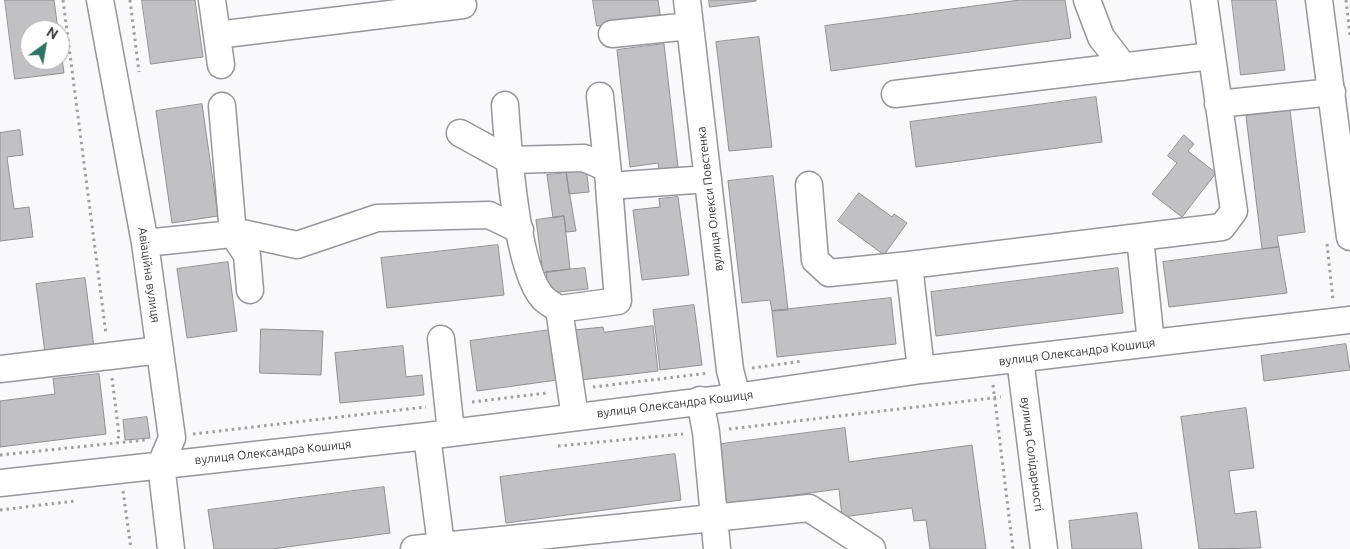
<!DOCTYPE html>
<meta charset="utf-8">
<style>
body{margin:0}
#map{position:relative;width:1350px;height:549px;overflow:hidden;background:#f9f8fd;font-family:Ubuntu,sans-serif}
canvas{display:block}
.north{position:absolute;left:20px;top:20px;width:50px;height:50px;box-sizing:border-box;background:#fff;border:1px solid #afafb0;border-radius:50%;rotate:32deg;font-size:14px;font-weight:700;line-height:20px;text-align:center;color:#38383a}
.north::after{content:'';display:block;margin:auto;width:18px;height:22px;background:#2d7266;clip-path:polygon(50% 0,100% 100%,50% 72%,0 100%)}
</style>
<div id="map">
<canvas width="1350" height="549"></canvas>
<div class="north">N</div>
</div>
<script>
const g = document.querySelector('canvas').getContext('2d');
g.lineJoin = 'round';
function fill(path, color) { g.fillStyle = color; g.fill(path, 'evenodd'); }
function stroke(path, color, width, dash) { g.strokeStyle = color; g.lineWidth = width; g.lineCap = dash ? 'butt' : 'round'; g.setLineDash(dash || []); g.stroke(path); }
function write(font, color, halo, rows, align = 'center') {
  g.font = font + ' Ubuntu,sans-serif'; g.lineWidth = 4.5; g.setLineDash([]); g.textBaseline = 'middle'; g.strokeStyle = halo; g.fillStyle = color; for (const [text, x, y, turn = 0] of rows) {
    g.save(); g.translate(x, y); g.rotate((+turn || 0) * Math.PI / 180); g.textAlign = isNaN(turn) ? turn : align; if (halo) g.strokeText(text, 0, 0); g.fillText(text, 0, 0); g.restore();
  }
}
const building = new Path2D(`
 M 5,0 L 54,0 L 58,30 L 30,30 L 30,60 L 60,60 L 60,44 L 64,73 L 15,79 Z
 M 142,0 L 195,0 L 203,57 L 151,64 Z
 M 593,0 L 658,0 L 661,20 L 597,26 Z
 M 709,0 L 756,0 L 756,1 L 710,7 Z
 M 1020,0 L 1065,0 L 1071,38 L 831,71 L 825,26 Z
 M 1232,0 L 1276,0 L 1285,70 L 1241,75 Z
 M 759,37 L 772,147 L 729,151 L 716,42 Z
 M 664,44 L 678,167 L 659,169 L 658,163 L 630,167 L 617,50 Z
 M 1096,97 L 1102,142 L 916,167 L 910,122 Z
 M 202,104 L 218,216 L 172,223 L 156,111 Z
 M 1290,110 L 1305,232 L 1277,236 L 1279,247 L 1262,249 L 1246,116 Z
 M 20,130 L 23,155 L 7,157 L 14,209 L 29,207 L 33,237 L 0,241 L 0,133 Z
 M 1184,135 L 1194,144 L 1188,151 L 1216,173 L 1182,217 L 1152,194 L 1177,163 L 1168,156 Z
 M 586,167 L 589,192 L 569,194 L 566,170 Z
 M 566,173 L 576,231 L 566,232 L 564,216 L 553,218 L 547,175 Z
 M 773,176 L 788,310 L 772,311 L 770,300 L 742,303 L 728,181 Z
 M 859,193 L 892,217 L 894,214 L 907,223 L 884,255 L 838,221 Z
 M 678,197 L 689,275 L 642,280 L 633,210 L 660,207 L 659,199 Z
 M 564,216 L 570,269 L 543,273 L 536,220 Z
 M 498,245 L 504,295 L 387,308 L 381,258 Z
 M 1279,247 L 1287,293 L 1169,307 L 1163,262 Z
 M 228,262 L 237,331 L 187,338 L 177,269 Z
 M 585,268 L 588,289 L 549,293 L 546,272 Z
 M 1118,268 L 1123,313 L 936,336 L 931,292 Z
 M 85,278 L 94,347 L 45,353 L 36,284 Z
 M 891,298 L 896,344 L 777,357 L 772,311 Z
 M 694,305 L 702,365 L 660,370 L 653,310 Z
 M 653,326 L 658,371 L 581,380 L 574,330 L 603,327 L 604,332 Z
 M 261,329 L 323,331 L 321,375 L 260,373 Z
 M 550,330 L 557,380 L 477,391 L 470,341 Z
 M 1346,344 L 1350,370 L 1264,381 L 1261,356 Z
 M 403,346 L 406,377 L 422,375 L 424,395 L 340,403 L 335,353 Z
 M 99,374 L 106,434 L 0,447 L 0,401 L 55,394 L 53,379 Z
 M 1246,408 L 1254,468 L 1229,471 L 1235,514 L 1256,511 L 1261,548 L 1199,549 L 1181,417 Z
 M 147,417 L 150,438 L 125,440 L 123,420 Z
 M 845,428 L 849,462 L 972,445 L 986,549 L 930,549 L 926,520 L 914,521 L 912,508 L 842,517 L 839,489 L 722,505 L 714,445 Z
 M 675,454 L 681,500 L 506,523 L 500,477 Z
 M 384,487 L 390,533 L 272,549 L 214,549 L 208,510 Z
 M 1137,513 L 1142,549 L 1072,549 L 1069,521 Z`);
fill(building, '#c1c0c5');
stroke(building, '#919095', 1);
const minor = new Path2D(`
 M 100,0 L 145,243 L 172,438 L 161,464 L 171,549
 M 212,0 L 221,65
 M 687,0 L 730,370 L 737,397
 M 1087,0 L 1101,37 L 1124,67
 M 1319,0 L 1350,237
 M 612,34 L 690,26
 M 217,35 L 463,5
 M 895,94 L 1211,56
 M 600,96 L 609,183
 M 1218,104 L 1332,92
 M 505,105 C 508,148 516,269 543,298 C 548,303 554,306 559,309
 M 222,106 L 233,234 L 247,255 L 250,290
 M 460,133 L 509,160 L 584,158 L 607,168
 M 809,185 L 815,260 L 829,273 L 909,265
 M 1140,238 L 1151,343
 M 145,243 L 242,233 L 297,245 L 377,218 L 489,215 L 520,230
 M 441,339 L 451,432
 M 1020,359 L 1044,549
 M 0,369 L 160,350
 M 921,370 L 909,265 L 1222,227 L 1234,211 L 1204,0
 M 700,400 L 706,432 L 717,549
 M 575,417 L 559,309 L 618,301 L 609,186 L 708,179
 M 427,436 L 441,545
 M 0,483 L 427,436 L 737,397 L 921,370 L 1350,320
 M 414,549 L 809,508 L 872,549`);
stroke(minor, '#96969b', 29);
stroke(new Path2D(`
 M 63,0 L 106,334
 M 130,0 L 139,72
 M 1346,0 L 1350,35
 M 1327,244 L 1333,300
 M 752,368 L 803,361
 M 112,378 L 119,435 L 117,443
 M 993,385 L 1013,549
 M 593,387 L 709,373
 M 472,402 L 547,393
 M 729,429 L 1001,397
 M 193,434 L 426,407
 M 558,446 L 683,434
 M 0,455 L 145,440
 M 123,491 L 131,549
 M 0,510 L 75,501`), '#9f9ea2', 3, [2.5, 4]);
stroke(minor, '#fff', 26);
write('12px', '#38383a', '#fff', [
 ["вулиця Олекси Повстенка",710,199,-97],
 ["Авіаційна вулиця",149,275,82],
 ["вулиця Олександра Кошиця",1077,352,-7],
 ["вулиця Олександра Кошиця",675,404,-7],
 ["вулиця Олександра Кошиця",273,452,-6],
 ["вулиця Солідарності",1032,454,83]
]);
</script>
